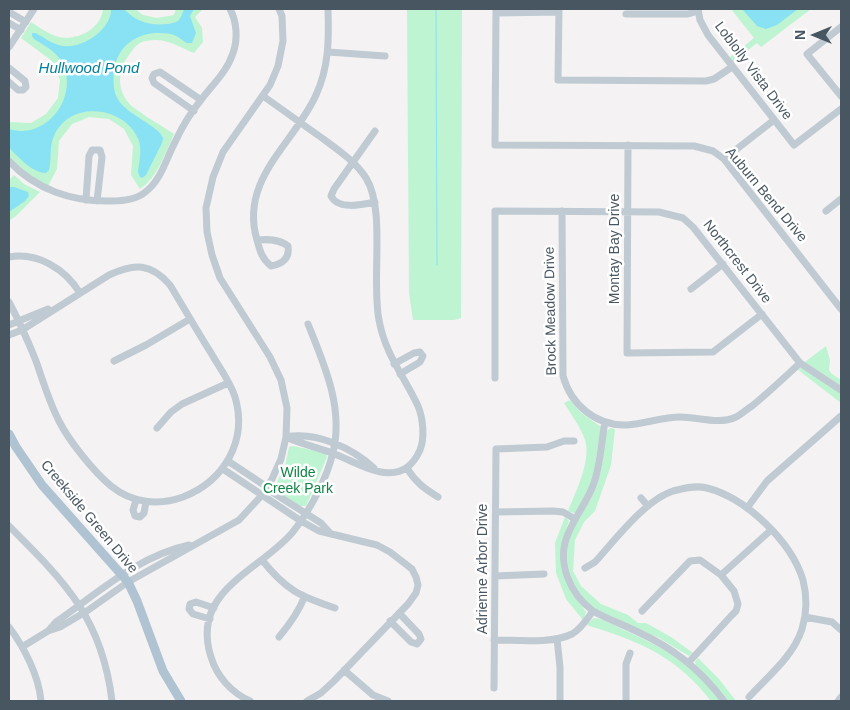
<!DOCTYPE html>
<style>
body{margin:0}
#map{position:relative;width:850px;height:710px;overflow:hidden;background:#f4f2f2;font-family:Helvetica,sans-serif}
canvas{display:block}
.frame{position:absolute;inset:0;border:10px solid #485661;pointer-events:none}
.north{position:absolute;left:790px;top:10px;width:50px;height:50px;-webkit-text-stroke:4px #fff;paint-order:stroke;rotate:270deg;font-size:14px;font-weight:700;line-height:20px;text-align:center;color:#485661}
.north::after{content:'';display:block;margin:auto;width:18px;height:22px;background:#485661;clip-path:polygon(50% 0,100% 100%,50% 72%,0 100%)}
</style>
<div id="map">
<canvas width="850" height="710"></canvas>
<div class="frame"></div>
<div class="north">N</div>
</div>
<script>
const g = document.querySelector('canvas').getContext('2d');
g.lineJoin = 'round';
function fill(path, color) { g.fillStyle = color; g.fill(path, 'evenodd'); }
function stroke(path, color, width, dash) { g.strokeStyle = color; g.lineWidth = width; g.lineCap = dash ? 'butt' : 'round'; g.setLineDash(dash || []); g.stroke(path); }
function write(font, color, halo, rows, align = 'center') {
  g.font = font + ' Helvetica,sans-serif'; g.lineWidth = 5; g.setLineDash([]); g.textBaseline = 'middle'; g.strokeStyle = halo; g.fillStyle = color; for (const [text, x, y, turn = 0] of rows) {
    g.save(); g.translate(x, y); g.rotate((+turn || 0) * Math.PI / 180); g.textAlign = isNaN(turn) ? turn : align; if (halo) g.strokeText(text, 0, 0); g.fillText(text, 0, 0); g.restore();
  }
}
fill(new Path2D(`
 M 103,9 L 135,9 L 143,15 L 157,18 L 174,15 L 176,9 L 203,9 L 195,17 L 202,28 L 203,42 L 194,53 C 178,47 166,37 146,41 C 138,42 134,48 129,55 C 119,68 116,85 127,101 C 132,109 164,127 174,134 C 165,153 158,177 140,189 L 131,175 L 133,146 L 124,129 L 109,119 L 89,117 L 72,124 L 59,141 L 57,169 L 48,186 L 29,175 L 9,156 L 9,122 L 31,123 L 46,114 L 58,98 L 60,80 L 52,61 L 21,38 L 31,22 C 39,27 50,35 59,37 C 77,41 101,29 103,9 Z
 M 407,9 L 462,9 L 461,318 L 454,320 L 413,320 L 409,293 Z
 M 731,9 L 811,9 L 761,47 L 757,43 L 733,62 L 729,58 L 754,38 Z
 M 14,175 L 24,184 L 40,192 L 17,215 L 9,221 L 9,180 Z
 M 826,346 L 830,360 L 829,370 L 832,374 L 841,380 L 841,386 L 805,362 Z
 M 801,368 L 841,393 L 841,403 L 797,369 Z
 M 570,400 L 580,412 L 601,427 L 594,472 L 590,486 L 577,511 L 574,513 L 568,511 C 576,491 593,458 584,437 C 579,425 571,414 564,403 Z
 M 610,428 L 615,429 L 611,465 L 595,511 L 584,522 L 575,540 L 573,571 L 581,586 L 601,604 L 628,615 L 638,623 L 646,623 L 671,637 L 693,653 L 689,656 L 659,638 L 595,609 C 572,590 559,559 573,530 C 581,513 593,499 598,482 C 603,466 604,448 606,432 Z
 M 293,446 L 326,453 L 327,457 L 306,506 L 300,506 L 276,491 L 275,486 L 285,466 L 289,447 Z
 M 565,517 L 569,521 L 562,541 L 563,572 L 573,595 L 586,612 L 583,620 L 566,599 L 556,573 L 555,543 Z
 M 594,618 C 604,619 613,625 622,629 C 665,648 691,663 720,701 L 711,701 C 678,658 640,641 589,626 L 587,624 Z
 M 698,658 L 719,679 L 736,701 L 728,701 L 696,665 L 695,662 Z`), '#bef4d1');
fill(new Path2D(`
 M 111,9 L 124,9 C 136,22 150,26 168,24 C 172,23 176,23 179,20 C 181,17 183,12 184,9 L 194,9 L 190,16 L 196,33 L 192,43 L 187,43 C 183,41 179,37 174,35 C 168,33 161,33 155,33 C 132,35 117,49 114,71 C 113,81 113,93 119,101 C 128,115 159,126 163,138 L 162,143 L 146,175 L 142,178 L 140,177 L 138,172 C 139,163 142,151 139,141 C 126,106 70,99 54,136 C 49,146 52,159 49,170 L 46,173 C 32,173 19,157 9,148 L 9,129 C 47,141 81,95 61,61 C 56,51 43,45 34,39 L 32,36 L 32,33 L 35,33 C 44,37 53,45 63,46 C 82,49 112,29 111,9 Z
 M 742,9 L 798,9 L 777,25 L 766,29 L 757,26 Z
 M 9,187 L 14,187 L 28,192 L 29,196 L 25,201 L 9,212 Z`), '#88e2f4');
stroke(new Path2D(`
 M 436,9 L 437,265`), '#88e2f4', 1);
stroke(new Path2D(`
 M 496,9 L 495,145 L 694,146 L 713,151 L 724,159 L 841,309
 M 559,9 L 558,80 L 706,81 L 714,79 L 732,67
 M 698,9 L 700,20 L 708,35 L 794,145 L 841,109
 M 9,12 L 26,22
 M 496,13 L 559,12
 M 626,14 L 688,14 L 698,11
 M 9,23 L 21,30
 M 841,27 L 807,54 L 841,96
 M 9,47 L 34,9
 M 328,52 L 385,56
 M 9,68 L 25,81 L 26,87 L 23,90 L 18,90 L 9,82
 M 263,96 C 283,110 302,124 322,138 C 338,150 355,161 366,178 C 386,210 371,280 379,320 C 385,354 404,376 418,406 C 423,418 425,438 420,450 C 401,493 362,464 332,453 C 317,447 301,444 286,437
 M 194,111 L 154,83 L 152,78 L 154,74 L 160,72 L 201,100
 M 628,145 L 627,353 L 713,352 L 762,314
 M 724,159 L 774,120
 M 9,161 C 36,190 73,202 111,201 C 123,201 135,200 144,193 C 161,181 166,159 175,142 C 182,127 191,112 201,100 C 212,85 227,72 233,53 C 238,39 237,22 230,9
 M 86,200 L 89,156 L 92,150 L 100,150 L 102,157 L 97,201
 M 375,202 C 361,205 338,210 331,196 L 334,189 L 375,131
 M 562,211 L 563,376 C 571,405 596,426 627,425 C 645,424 662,417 680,417 C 698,417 719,425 736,417 C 742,414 747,409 752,406 C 769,392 784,378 800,363
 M 826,211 L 841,199
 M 257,240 C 268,239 279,239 288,246 C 290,258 283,264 271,266 C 262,259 260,251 257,240 C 239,179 294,144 316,95 C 329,67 329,39 328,9
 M 9,257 C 38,252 65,269 80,293
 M 691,289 L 723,264
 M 9,302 C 19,321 28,341 36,361 C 43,381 49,402 59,421 C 69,441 94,472 111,486 C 132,503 158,506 183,497 C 224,481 248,441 235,397 C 230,381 219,367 211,353 C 197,331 184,308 170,285 C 151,263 135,263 109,275 L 22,330 L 9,335
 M 9,325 L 48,309
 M 114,361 L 146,345 L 190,319
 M 394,364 L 414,353 L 420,352 L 423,356 L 420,362 L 400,374
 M 495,378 L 495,211 L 659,212 L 683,218 L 693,227 L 800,363 L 841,390
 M 605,422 C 601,442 601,463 594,483 C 588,501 575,516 568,534 C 556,562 570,594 593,611 C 607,619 622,624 636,631 C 673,648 699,668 724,701
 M 157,428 L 171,412 L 182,404 L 228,383
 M 286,437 C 316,431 352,448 374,468
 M 228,461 L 267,487 L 272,492 L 321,523 L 331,534
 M 407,468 C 415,482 425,489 438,497
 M 223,469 L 301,521 L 319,531 L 377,545 L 390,552 L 412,569 L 416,577 L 418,585 L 416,593 L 408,604 L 334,681 L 321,693 L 307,701
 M 641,498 L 648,506
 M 136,500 L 133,510 L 135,516 L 140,517 L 144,513 L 146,502
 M 747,508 L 767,481 L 841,416
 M 496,512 L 553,511 L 563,512 L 575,519
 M 9,526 C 65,582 102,618 112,701
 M 262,560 C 286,590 299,596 335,608
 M 585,568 L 595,562 C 615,540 645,500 673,491 C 684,488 696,485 707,488 C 746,498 791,541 803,580 C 807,596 807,613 802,629 C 793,657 768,676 749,697
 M 721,575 L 771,530
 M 495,576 L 544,574
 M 642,611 L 690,561 L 700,560 L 721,575 L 734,591 L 738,604 L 736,611 L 731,616 L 689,662
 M 805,617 L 832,622 L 841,630
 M 210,619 L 193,614 L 189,609 L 190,604 L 196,602 L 214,608
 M 390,621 L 411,642 L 417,644 L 421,639 L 419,634 L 399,613
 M 9,627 C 24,647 39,676 41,701
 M 48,631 L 56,622 C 98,593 138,556 189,545
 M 279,637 C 289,625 298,613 304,598
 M 557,639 L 560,667 L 560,701
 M 494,640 C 516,640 552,644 572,634 C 581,629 587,619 593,611
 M 22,647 L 48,631 L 60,627 L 87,611 L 128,582 L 239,520 L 263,494 L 272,479 L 281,459 L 286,437 L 287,408 L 281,380 L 270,357 L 220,278 L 212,255 L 207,232 L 206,208 L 213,177 L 223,152 L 270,85 L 278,66 L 283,41 L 282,16 L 279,9
 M 344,670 L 373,695 L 388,701
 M 494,688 L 496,449 L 547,447 L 564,441 L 574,441
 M 250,701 C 232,693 217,677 211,657 C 190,591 258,572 292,533 C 309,512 327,479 333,452 C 344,408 324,364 308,324
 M 626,701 L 626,664 L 630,653
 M 838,701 L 841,697`), '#bfcad2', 7);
stroke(new Path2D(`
 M 9,434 L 16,447 L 42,485 L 128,582 L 137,601 L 163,671 L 181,701`), '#b0c3d2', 9);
write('14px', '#485661', '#fff', [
 ["Loblolly Vista Drive",753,71,53],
 ["Auburn Bend Drive",766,195,50],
 ["Montay Bay Drive",615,249,-90],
 ["Northcrest Drive",737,262,52],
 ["Brock Meadow Drive",551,311,-91],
 ["Creekside Green Drive",89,517,50],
 ["Adrienne Arbor Drive",483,569,-90]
]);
write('14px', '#108545', '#fff', [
 ["Wilde",298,473],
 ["Creek Park",298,489]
]);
write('italic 15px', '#03809a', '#fff', [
 ["Hullwood Pond",89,69]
]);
</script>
